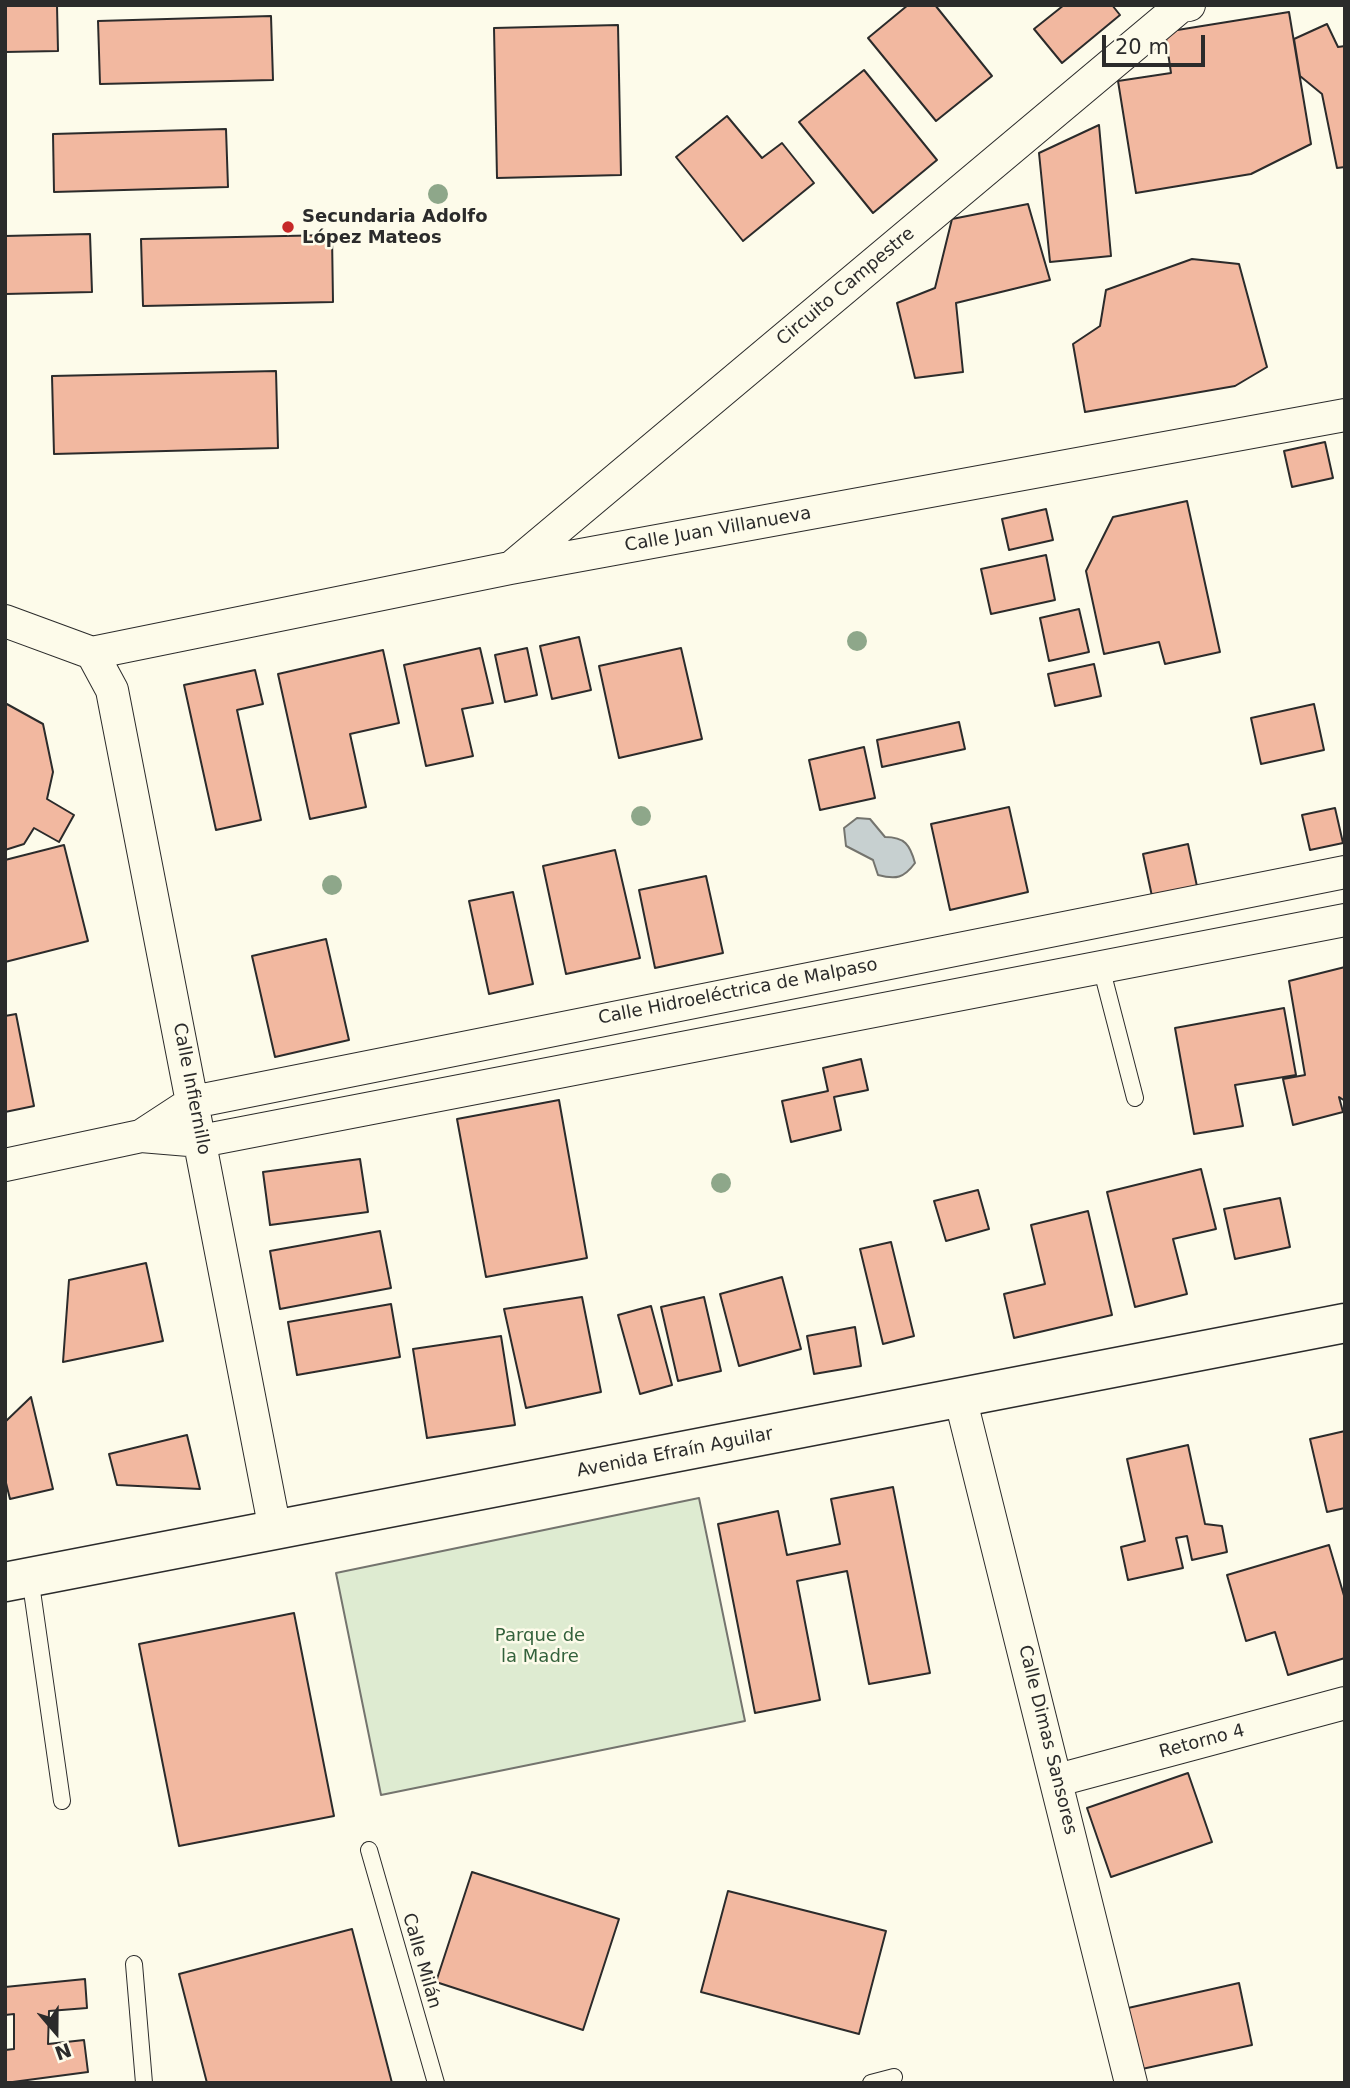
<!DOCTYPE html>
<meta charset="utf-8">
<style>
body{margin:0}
#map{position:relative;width:1350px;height:2088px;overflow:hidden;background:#fdfbea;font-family:"DejaVu Sans",sans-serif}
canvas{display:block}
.frame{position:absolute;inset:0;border:7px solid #2b2b2b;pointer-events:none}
.north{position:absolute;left:21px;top:1997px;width:70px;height:70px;-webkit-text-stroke:5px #fdfbea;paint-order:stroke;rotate:160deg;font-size:19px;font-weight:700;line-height:28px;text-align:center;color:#2b2b2b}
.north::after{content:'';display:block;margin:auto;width:24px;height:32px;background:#2b2b2b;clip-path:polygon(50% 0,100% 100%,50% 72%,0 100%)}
.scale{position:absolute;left:1102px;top:35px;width:103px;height:32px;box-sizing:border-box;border:4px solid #2b2b2b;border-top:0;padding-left:9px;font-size:21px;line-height:24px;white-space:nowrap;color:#2b2b2b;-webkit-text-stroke:5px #fdfbea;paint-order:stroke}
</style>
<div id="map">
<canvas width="1350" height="2088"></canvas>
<div class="frame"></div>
<div class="north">N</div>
<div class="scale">20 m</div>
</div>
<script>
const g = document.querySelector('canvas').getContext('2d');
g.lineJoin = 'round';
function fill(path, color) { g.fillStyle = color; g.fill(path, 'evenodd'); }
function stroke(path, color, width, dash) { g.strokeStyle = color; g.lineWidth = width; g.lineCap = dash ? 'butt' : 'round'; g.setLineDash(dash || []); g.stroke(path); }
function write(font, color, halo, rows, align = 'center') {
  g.font = font + ' "DejaVu Sans",sans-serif'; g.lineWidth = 5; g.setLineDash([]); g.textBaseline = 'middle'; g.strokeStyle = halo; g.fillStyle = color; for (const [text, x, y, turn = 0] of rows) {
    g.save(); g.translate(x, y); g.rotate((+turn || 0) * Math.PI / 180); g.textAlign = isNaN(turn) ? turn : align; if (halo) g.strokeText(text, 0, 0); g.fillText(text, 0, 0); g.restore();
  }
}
const green = new Path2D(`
 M 699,1498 L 745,1721 L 381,1795 L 336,1573 Z`);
fill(green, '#deebd1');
stroke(green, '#74746e', 2);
const water = new Path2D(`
 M 857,818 L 870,819 L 885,837 C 905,837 910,845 915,863 C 904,878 896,880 878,875 L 873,860 L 846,846 L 844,828 Z`);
fill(water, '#c7d0d0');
stroke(water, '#74746e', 2);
const building = new Path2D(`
 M 5,5 L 57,5 L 58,51 L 5,52 Z
 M 908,5 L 935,5 L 992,76 L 936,121 L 868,38 Z
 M 1064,5 L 1112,5 L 1120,15 L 1062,63 L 1034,29 Z
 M 1289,12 L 1311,144 L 1251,174 L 1136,193 L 1118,81 L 1171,73 L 1165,32 Z
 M 271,16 L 273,80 L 100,84 L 98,21 Z
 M 1327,24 L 1338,47 L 1345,46 L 1345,167 L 1337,168 L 1322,94 L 1300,76 L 1294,39 Z
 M 618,25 L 621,175 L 497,178 L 494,28 Z
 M 864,70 L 937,160 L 873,213 L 799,122 Z
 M 727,116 L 762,158 L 782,143 L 814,183 L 743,241 L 676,157 Z
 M 1099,125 L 1111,256 L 1050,262 L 1039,153 Z
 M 226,129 L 228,187 L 54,192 L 53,134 Z
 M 1028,204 L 1050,280 L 956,303 L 963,372 L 915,378 L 897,303 L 935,288 L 952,219 Z
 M 90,234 L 92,292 L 5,294 L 5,236 Z
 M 332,235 L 333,302 L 143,306 L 141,239 Z
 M 1192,259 L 1239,264 L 1267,367 L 1235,386 L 1085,412 L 1073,344 L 1100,326 L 1106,290 Z
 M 276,371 L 278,448 L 54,454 L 52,376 Z
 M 1325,442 L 1333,478 L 1292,487 L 1284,451 Z
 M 1187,501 L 1220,652 L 1165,664 L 1159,642 L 1104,654 L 1086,571 L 1113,517 Z
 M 1046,509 L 1053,540 L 1009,550 L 1002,519 Z
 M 1046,555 L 1055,600 L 991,614 L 981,569 Z
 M 1079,609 L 1089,652 L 1049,661 L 1040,618 Z
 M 579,637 L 591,690 L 552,699 L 540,646 Z
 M 480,648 L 493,703 L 462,709 L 473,756 L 426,766 L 404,665 Z
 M 527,648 L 537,695 L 505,702 L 495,655 Z
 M 681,648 L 702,739 L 619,758 L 599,666 Z
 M 383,650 L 399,723 L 350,734 L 366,807 L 310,819 L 278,674 Z
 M 1094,664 L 1101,696 L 1055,706 L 1048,674 Z
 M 255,670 L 263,704 L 237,710 L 261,820 L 216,830 L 184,685 Z
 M 5,703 L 43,724 L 53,772 L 47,799 L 74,815 L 59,842 L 34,828 L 24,844 L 5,850 Z
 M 1314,704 L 1324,750 L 1261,764 L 1251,718 Z
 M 959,722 L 965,749 L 882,767 L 877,740 Z
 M 864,747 L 875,798 L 820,810 L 809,760 Z
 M 1009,807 L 1028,892 L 950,910 L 931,824 Z
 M 1335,808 L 1343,843 L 1310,850 L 1302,815 Z
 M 1188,844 L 1198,891 L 1153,901 L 1143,854 Z
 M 64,845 L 88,941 L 5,962 L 5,860 Z
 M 615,850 L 640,958 L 566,974 L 543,866 Z
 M 706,876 L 723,953 L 655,968 L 639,890 Z
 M 513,892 L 533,984 L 489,994 L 469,901 Z
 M 326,939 L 349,1040 L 275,1057 L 252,956 Z
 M 1345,967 L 1345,1101 L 1339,1097 L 1343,1112 L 1293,1125 L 1283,1079 L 1305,1075 L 1289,981 Z
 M 1284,1008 L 1296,1075 L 1235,1085 L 1243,1126 L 1194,1134 L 1175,1028 Z
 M 16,1014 L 34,1106 L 5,1112 L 5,1016 Z
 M 861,1059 L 868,1090 L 834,1097 L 841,1130 L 791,1142 L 782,1101 L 828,1091 L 823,1068 Z
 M 559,1100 L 587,1258 L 486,1277 L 457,1119 Z
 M 360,1159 L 368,1212 L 270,1225 L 263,1172 Z
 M 1201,1169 L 1216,1229 L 1173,1239 L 1187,1294 L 1135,1307 L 1107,1192 Z
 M 978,1190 L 989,1229 L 946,1241 L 934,1201 Z
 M 1280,1198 L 1290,1247 L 1235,1259 L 1224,1209 Z
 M 1088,1211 L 1112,1315 L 1014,1338 L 1004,1294 L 1045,1284 L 1031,1225 Z
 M 380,1231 L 391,1288 L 280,1309 L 270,1251 Z
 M 891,1242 L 914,1336 L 883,1344 L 860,1249 Z
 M 146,1263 L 163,1341 L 63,1362 L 69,1280 Z
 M 782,1277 L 801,1349 L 739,1366 L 720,1294 Z
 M 582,1297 L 601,1392 L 526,1408 L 504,1309 Z
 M 704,1297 L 721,1371 L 678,1381 L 661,1307 Z
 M 391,1304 L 400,1357 L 297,1375 L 288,1322 Z
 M 651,1306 L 672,1385 L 640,1394 L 618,1315 Z
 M 855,1327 L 861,1366 L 814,1374 L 807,1336 Z
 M 501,1336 L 515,1425 L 427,1438 L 413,1349 Z
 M 31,1397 L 53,1489 L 10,1499 L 5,1479 L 5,1422 Z
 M 1345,1431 L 1345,1508 L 1327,1512 L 1310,1439 Z
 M 187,1435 L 200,1489 L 117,1485 L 109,1454 Z
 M 1188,1445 L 1205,1524 L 1222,1526 L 1227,1552 L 1192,1560 L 1187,1536 L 1176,1538 L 1183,1568 L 1128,1580 L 1121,1547 L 1145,1541 L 1127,1459 Z
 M 893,1487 L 930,1673 L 869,1684 L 847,1571 L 797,1581 L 820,1700 L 755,1713 L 718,1524 L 778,1511 L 787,1555 L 840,1544 L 831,1499 Z
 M 1329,1545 L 1345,1599 L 1345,1658 L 1288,1675 L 1275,1632 L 1246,1641 L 1227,1575 Z
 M 294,1613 L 334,1816 L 179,1846 L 139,1644 Z
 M 1188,1773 L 1212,1842 L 1111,1877 L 1087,1808 Z
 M 472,1872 L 619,1919 L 583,2030 L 436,1982 Z
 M 728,1891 L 886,1931 L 859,2034 L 701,1992 Z
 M 352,1929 L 392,2083 L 207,2083 L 179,1974 Z
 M 85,1979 L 87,2008 L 49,2011 L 48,2044 L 84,2040 L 88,2072 L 5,2083 L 5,2050 L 14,2049 L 14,2014 L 5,2015 L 5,1987 Z
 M 1239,1983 L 1252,2045 L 1142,2069 L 1128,2008 Z`);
fill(building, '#f2b8a0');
stroke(building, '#2b2b2b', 2);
const service = new Path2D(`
 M 1101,967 L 1135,1098
 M 30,1577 L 62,1801
 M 369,1850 L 436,2083
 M 134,1964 L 144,2083
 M 871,2083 L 894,2077`);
const minor = new Path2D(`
 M 512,567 L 1181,6 L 1189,5
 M 5,621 L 92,653
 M 92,653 L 510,568 L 1345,415
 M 92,653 L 112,690 L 275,1530
 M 141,1136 L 193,1102 L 1345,872
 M 5,1165 L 141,1136 L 201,1141 L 1345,920
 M 960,1397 L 1131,2083
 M 1058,1780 L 1345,1703`);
const secondary = new Path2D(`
 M 5,1582 L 1345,1323`);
stroke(service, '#2b2b2b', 18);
stroke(minor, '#2b2b2b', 34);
stroke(secondary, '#2b2b2b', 41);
stroke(service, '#fdfbea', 16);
stroke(minor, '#fdfbea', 32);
stroke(secondary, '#fdfbea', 38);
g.fillStyle = '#8ea78a';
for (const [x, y] of [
 [438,194],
 [857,641],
 [641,816],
 [332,885],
 [721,1183]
]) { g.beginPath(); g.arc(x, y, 10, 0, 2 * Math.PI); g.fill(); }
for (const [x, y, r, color] of [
 [288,227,7,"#c62828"]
]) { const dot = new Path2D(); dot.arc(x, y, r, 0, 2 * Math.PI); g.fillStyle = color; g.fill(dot); stroke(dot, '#fdfbea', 2.5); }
write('bold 18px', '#2b2b2b', '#fdfbea', [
 ["Secundaria Adolfo",302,217],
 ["López Mateos",302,238]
], 'left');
write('18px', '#2b2b2b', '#fdfbea', [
 ["Circuito Campestre",846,287,-40],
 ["Calle Juan Villanueva",718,530,-10],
 ["Calle Hidroeléctrica de Malpaso",738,992,-11],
 ["Calle Infiernillo",191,1089,79],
 ["Avenida Efraín Aguilar",675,1453,-11],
 ["Calle Dimas Sansores",1047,1740,76],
 ["Retorno 4",1202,1742,-15],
 ["Calle Milán",421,1961,74]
]);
write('18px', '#34623c', '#fdfbea', [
 ["Parque de",540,1636],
 ["la Madre",540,1657]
]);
</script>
